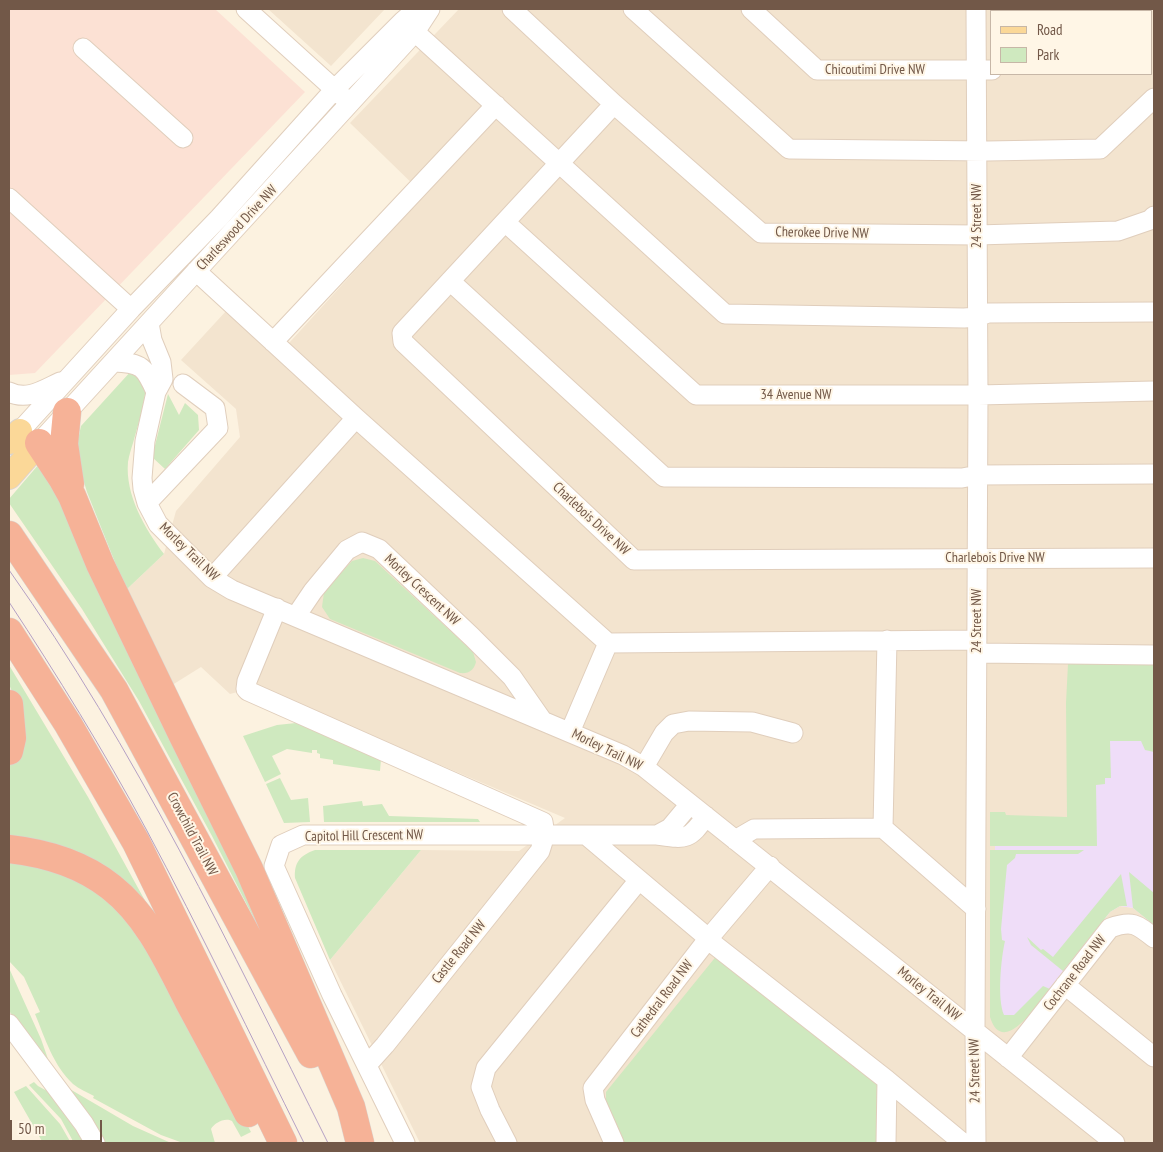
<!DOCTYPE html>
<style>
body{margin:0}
#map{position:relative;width:1163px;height:1152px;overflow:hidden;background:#fcf2e0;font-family:"PT Sans Narrow",sans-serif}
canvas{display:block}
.frame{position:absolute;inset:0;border:10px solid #725848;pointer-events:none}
.legend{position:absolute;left:990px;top:10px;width:162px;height:65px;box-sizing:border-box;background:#fff6e6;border:1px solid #c7b7a7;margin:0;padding:6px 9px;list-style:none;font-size:15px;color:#725848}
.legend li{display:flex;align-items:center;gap:10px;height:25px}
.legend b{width:25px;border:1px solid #c7b7a7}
.scale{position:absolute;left:10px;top:1120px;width:92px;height:22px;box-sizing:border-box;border:2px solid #725848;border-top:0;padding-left:6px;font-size:15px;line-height:18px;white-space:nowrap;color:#725848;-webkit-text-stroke:4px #fff6e6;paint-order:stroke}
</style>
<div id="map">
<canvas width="1163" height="1152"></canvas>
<div class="frame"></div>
<ul class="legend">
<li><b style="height:6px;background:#fbd898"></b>Road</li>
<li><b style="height:14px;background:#cfe9bf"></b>Park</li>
</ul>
<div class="scale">50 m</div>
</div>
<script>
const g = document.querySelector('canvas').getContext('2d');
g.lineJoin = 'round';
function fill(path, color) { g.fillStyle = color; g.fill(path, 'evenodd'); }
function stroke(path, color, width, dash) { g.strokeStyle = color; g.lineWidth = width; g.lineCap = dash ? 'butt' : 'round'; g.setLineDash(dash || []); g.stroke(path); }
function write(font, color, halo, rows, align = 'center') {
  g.font = font + ' "PT Sans Narrow",sans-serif'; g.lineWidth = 4; g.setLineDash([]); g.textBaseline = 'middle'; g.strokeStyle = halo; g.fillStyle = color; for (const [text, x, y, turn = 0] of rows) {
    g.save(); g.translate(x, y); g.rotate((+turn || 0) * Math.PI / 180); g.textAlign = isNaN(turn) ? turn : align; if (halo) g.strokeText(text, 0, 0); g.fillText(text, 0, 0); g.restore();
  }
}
fill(new Path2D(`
 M 268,9 L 385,9 L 331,66 Z
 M 459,9 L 1154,9 L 1154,663 L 1050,989 L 1110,912 L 1120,906 L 1133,908 L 1154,925 L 1154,1143 L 420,1143 L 330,960 L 421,850 L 519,851 L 565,818 L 257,687 L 230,694 L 201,667 L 169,687 L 126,590 L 164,554 L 176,511 L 240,437 L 236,409 L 181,360 L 227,310 L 279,354 L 424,195 L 350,123 ZM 992,11 L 1152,11 L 1152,74 L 992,74 Z`), '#f3e4cf');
fill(new Path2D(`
 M 9,9 L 215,9 L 305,92 L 35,373 L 9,375 Z`), '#fce1d4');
fill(new Path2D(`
 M 1086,661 L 1154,663 L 1154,925 L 1133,908 L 1120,906 L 1110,912 L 1050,989 L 1023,1020 L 995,1022 L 995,843 L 1088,843 Z`), '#efddf8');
fill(new Path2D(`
 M 132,370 L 146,387 C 144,406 138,425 133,443 C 131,449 129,456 128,462 C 125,495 145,529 164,554 L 126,590 L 87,492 L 75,453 L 81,426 Z
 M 168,394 L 179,415 L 185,403 L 198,415 L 199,430 L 165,469 L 152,457 Z
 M 39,464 L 42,466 L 159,699 L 276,962 L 212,836 L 139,701 L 82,609 L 9,503 L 9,499 Z
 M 363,558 L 375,561 L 473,652 L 476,662 C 474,670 469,674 460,673 L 330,619 L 322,607 L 324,592 L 352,561 Z
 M 1154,660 L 1154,752 L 1145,750 L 1141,741 L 1110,741 L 1111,778 L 1105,778 L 1105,784 L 1096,785 L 1097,846 L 990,846 L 990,812 L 1005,812 L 1006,815 L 1067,817 L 1066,703 L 1068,664 Z
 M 9,665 L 88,797 L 154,917 L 9,841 L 9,768 L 13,758 L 12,692 L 9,684 Z
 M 296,723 L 381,759 L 380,771 L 333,764 L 333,760 L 320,758 L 320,754 L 317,753 L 317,750 L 312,750 L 312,753 L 287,749 L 272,756 L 281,774 L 265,782 L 243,736 L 277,725 Z
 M 280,778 L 291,800 L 308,798 L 310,822 L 284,823 L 266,784 Z
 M 362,801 L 363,806 L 382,804 L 389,816 L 478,819 L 480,822 L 324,822 L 323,806 Z
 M 315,850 L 421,850 L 330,960 L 295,878 C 294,863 300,855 315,850 Z
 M 990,850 L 1084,850 L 1078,854 L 1016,854 L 1015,858 L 1007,865 L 1001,929 L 1002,940 L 1005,941 C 1001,958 997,999 1004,1015 L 1014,1015 L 1043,986 L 1050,989 C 1039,1002 1003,1059 990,1017 Z
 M 9,856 L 44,863 L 111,899 L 168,977 L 251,1132 L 241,1137 L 232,1121 C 225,1117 214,1123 211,1129 L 215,1143 L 183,1143 L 161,1135 L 93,1098 L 94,1096 C 87,1092 79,1089 73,1084 C 53,1065 45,1038 35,1014 L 40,1012 L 24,977 L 9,961 Z
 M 1129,872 L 1154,893 L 1154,925 L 1133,908 Z
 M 1121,874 L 1127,906 L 1120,906 L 1110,912 L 1063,971 L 1031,945 L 1027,937 L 1041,950 L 1043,949 L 1053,957 Z
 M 718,954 L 882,1085 L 881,1143 L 624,1143 L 606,1103 L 606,1092 Z
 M 9,968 L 41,1039 L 48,1059 L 9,1011 Z
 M 34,1082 L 38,1086 L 49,1092 L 85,1143 L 74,1143 L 61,1119 L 29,1085 Z
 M 26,1086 L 60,1124 L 71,1143 L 43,1143 L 14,1092 Z
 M 68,1088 L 133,1126 L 171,1143 L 104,1143 Z`), '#cfe9bf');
const minor = new Path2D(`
 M 246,9 L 343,97
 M 512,9 L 614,104 L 761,233 L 977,235 L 1118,231 L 1150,220 L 1154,216
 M 633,9 L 789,149 L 987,151 L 1100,149 L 1154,98
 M 751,9 L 817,70 L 992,70
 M 976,9 L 978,395 L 975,1031 L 976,1143
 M 1132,11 L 1135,9
 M 415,32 L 725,314 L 964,318 L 977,317 L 988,313 L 1154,312
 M 83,48 L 183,138
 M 614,104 L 402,333 L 403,342 L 634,560 L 1154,558
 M 9,198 L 131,309
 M 505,222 L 696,395 L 978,395 L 1154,391
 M 196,271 L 356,418 L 608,643
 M 450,281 L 664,477 L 962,478 L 978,475 L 1154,474
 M 149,323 L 152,340 L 161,362 L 163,379 L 156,392 L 145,441 L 142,478 L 143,489 L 147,503 L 158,524 L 212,578 L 232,590 L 623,755 L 644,767 L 1115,1143
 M 273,342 L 496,105
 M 114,362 C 142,363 145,367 156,392
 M 9,392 C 27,401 43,390 60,382
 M 20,431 L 131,309 L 219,218 L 335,89 L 403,21 L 417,9
 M 39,443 L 415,32 L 430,9
 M 147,503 L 218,428 L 215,408 L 183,384
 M 212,578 L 356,418
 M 277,608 L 247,681 L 246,689 L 248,691 L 543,822 L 545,835
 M 296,616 L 313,591 L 347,550 L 362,542 L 379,549 L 472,637 L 512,677 L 542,720
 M 977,653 L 1154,655
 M 570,732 L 608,643 L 977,640
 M 644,767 L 664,733 L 673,724 L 689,721 L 752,722 L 793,733
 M 883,828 L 887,640
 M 586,835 L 701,932 L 716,946 L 887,1080 L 963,1143
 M 657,835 L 670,828 L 690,804
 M 735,840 L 754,829 L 883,828 L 976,909
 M 1065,985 L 1154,1057
 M 9,1024 L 84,1124 L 95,1143
 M 1008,1058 L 1110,928 C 1132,920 1137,924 1154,938
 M 367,1065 L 385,1045 L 540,851 L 545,835
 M 405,1143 L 332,995 L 274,866 L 281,845 L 303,835 L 657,835 C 685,839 689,841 706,816
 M 507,1143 L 490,1110 L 481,1087 L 486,1068 L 639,880
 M 614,1143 L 595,1100 L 593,1088 L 708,939 L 770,866
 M 886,1143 L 887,1080`);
const major = new Path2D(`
 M 9,442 L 20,431
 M 9,477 L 39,443`);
const highway = new Path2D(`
 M 67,412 L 64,444 L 70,484
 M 39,443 L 62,478 L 72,496 L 100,564 L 182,734 L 249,869 L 351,1107 L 360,1143
 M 9,535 L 114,690 L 311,1054
 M 9,632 L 68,724 L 136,842 L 283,1143
 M 9,704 L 12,738 L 9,751
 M 9,849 C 45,853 82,864 111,887 C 148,916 168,961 189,1002 C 209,1039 229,1076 248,1113`);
stroke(minor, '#e0cebc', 21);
stroke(major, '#dad4cf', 26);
stroke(highway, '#dad4cf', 29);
stroke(minor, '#fff', 19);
stroke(major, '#fbd898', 24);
stroke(highway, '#f6b297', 28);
stroke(new Path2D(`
 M 9,570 C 136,749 230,947 328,1143
 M 9,602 C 57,675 104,751 146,829 C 201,932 252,1038 304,1143`), '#b4a0c4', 1);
write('14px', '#725848', '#fff6e6', [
 ["Chicoutimi Drive NW",875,70],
 ["24 Street NW",977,216,-90],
 ["Charleswood Drive NW",237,228,-47],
 ["Cherokee Drive NW",822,233,1],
 ["34 Avenue NW",796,395],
 ["Charlebois Drive NW",591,519,43],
 ["Morley Trail NW",189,552,44],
 ["Charlebois Drive NW",995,558],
 ["Morley Crescent NW",422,590,43],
 ["24 Street NW",977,621,-90],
 ["Morley Trail NW",607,750,26],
 ["Crowchild Trail NW",192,834,62],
 ["Capitol Hill Crescent NW",364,836,-1],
 ["Castle Road NW",459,952,-51],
 ["Cochrane Road NW",1075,973,-52],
 ["Morley Trail NW",929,994,39],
 ["Cathedral Road NW",662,999,-53],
 ["24 Street NW",975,1071,-91]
]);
</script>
